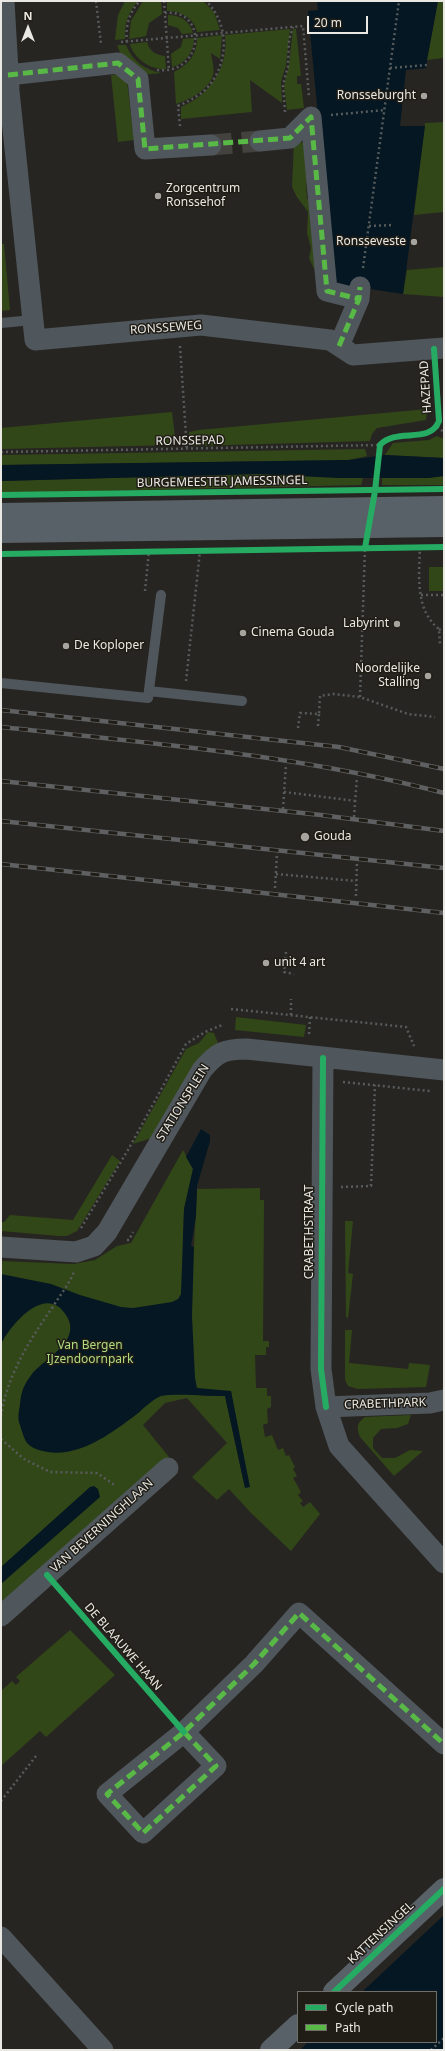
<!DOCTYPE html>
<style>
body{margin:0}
#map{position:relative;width:445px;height:2051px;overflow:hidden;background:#272521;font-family:"Noto Sans",sans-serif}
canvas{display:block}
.frame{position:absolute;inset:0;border:2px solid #e9e8e3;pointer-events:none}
.legend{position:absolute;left:297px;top:1991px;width:140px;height:52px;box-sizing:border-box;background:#201d16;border:1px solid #706e68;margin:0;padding:5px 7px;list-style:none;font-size:12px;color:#e9e8e3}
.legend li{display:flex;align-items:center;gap:8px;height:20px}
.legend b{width:20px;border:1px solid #706e68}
.north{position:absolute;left:8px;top:8px;width:40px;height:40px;-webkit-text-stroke:3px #201d16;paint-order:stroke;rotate:0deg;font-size:11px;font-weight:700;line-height:16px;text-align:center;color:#e9e8e3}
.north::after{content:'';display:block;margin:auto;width:14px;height:18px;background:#e9e8e3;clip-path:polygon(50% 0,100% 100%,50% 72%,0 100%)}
.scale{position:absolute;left:307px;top:16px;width:61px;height:18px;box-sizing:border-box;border:2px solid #e9e8e3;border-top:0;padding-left:5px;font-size:12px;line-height:14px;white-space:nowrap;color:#e9e8e3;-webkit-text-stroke:3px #201d16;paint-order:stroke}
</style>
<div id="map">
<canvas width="445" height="2051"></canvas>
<div class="frame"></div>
<ul class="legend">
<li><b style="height:5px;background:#26ab63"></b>Cycle path</li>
<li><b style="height:5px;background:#58b947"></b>Path</li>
</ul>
<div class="north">N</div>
<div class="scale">20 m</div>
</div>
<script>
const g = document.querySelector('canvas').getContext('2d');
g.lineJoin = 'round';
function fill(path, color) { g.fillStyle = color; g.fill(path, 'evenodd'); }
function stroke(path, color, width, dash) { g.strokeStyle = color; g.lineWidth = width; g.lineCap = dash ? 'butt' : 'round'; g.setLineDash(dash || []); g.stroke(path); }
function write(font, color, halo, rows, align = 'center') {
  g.font = font + ' "Noto Sans",sans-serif'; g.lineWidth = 3; g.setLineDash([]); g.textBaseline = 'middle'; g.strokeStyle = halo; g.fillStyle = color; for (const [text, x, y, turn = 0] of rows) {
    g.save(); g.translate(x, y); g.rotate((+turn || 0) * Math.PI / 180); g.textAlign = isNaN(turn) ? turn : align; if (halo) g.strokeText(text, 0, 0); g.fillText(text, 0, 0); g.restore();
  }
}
fill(new Path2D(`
 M 125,1 L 138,1 C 128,12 124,25 125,39 L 115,40 L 118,15 Z
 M 143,1 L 161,1 L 162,14 L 149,23 L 146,36 L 129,39 L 131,21 Z
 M 167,1 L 203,1 L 214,12 L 220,30 L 197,32 C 194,18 181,11 167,11 Z
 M 438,1 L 444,1 L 444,58 L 427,60 Z
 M 168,15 C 180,15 190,21 193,33 L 182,34 L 178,28 L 168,25 Z
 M 290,29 L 286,65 L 281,82 L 282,103 L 250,80 L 252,112 L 181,119 L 181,107 C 210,95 229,67 225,35 Z
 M 293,29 L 296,29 L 301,76 L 297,76 L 297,84 L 301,84 L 304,108 L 287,110 L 284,86 L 289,64 Z
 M 222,35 L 220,59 L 211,53 C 212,60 215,70 213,75 C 209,90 189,100 176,104 L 174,72 C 189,64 197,55 197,38 Z
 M 194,38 C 194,52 185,64 172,67 L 171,54 L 181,47 L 183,39 Z
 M 147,42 C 150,52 156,55 165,56 L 166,69 C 151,70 134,59 130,44 Z
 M 117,45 L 126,45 C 133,62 145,70 162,73 L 141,75 L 121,55 Z
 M 126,73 L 134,140 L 118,142 L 111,75 Z
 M 444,122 L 444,212 L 414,215 L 425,123 Z
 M 306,142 L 310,183 L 306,183 L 307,199 L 312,199 L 315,271 L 309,258 L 311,248 L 307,233 L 308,212 L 297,197 L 292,187 L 294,143 Z
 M 1,244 L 4,244 L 10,310 L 1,311 Z
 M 444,267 L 444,297 L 403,294 L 407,270 Z
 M 427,409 L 426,420 L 377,428 L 372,434 L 370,441 L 194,446 L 188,442 L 189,432 L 199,430 Z
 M 172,412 L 176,445 L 1,449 L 1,428 Z
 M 437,436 L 444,439 L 444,458 L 385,455 L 393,443 L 429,440 Z
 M 365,449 L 367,456 L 349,460 L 1,465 L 1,455 Z
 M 258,474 L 363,478 L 361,485 L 1,493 L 1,481 Z
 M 444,476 L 444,485 L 382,485 L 382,477 L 428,478 Z
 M 429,567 L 444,567 L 444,591 L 429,591 Z
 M 236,1017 L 306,1025 L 304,1037 L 235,1030 Z
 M 208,1032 L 214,1033 L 218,1043 L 202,1055 L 152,1138 L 133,1144 L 186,1049 L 199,1043 Z
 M 183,1150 L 193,1169 L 184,1209 L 183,1246 L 194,1247 L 197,1189 L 260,1188 L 260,1200 L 264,1200 L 263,1341 L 269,1341 L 269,1347 L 266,1347 L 266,1355 L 255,1355 L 256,1388 L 267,1388 L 267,1396 L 271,1396 L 271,1407 L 267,1409 L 268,1423 L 263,1425 L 265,1437 L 272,1435 L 278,1450 L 283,1448 L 286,1456 L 289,1455 L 295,1467 L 293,1469 L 297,1476 L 293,1478 L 301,1492 L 298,1495 L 303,1501 L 300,1503 L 303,1507 L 310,1502 L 320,1514 L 291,1551 L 251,1513 L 229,1489 L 217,1500 L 192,1477 L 227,1443 L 187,1398 L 165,1403 L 143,1425 L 169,1457 L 1,1608 L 1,1261 L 74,1264 L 95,1260 L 117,1246 L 131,1243 ZM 231,1391 L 245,1488 L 225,1396 L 199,1396 Z
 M 112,1155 L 120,1161 L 77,1231 L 67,1236 L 59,1236 L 1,1231 L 1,1222 L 4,1222 L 10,1215 L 73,1220 Z
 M 345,1221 L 353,1221 L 348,1273 L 353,1274 L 348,1318 L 346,1317 Z
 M 345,1330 L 352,1330 L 349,1363 L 408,1369 L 409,1363 L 430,1365 L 426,1387 L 358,1389 L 348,1386 L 345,1380 Z
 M 411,1415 L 408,1424 L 397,1428 L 381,1429 L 373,1438 L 373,1448 L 382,1458 L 395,1458 L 410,1450 L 423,1451 L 394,1476 L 360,1437 C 356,1427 357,1423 365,1417 Z
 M 70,1630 L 115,1675 L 46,1737 L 40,1731 L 1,1766 L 1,1691 L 12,1681 L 16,1685 L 20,1681 L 16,1677 Z`), '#324718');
fill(new Path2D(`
 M 317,1 L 438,1 L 427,60 L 427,68 L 406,70 L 400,126 L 425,126 L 403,294 L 337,284 L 318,116 L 308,11 L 318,10 Z
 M 385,455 L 444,458 L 444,476 L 428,478 L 338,478 L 258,474 L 1,481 L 1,465 L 349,460 Z
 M 201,1129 L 210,1135 L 210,1141 L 197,1186 L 196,1216 L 191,1246 L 194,1247 L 192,1316 L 195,1378 L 197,1388 L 231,1391 L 250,1487 L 245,1488 L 225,1396 C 212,1396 171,1393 161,1396 C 153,1399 144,1408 137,1414 C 112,1433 80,1457 48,1452 C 41,1451 33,1449 28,1444 C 24,1440 22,1431 20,1425 C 17,1418 19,1412 20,1404 C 21,1392 24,1384 32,1374 C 45,1358 83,1341 66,1315 C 46,1283 11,1324 1,1344 L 1,1274 L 51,1284 L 80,1295 L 121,1307 L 133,1308 L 172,1302 L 178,1299 L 181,1294 L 184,1209 L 193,1169 L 186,1157 Z
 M 94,1486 L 98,1489 L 100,1497 L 1,1584 L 1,1567 L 90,1487 Z
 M 444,1915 L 444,2050 L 300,2050 L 308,2042 L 436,2042 L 436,1992 L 362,1992 Z`), '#041722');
stroke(new Path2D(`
 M 211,145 L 260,141`), '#44423e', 21, [21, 10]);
stroke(new Path2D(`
 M 96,1 L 101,44
 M 164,1 L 169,70
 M 121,42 L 303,26 L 309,97
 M 127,42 C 125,27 129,12 140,1
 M 390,68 L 427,65
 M 157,70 C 205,75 208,8 165,13
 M 285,112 L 283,85 L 288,66 L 289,40 L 293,27
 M 331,115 L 385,110
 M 180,126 L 178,106 C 189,101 199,96 207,88 C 229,64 230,24 206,1
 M 369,226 L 394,225
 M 363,268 L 399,1
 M 180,346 L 187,450
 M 437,427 L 444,432
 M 1,452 L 380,445
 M 420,547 C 419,576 415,610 439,629 L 440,644
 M 145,591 L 149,551
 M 421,595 L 444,595
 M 439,629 L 444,632
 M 186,681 L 200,551
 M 360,697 L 365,548
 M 318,726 L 319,714
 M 298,728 L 300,713 L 319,714 L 320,696 L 334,694 L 360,697 L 408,714 L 435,717
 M 284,792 L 356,801
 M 283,809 L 286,764
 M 354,817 L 357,777
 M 276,874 L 356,881
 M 275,888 L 277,853
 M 356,896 L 357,861
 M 286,952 L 284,972 L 294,974
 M 231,1009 L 406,1027 L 414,1046
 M 291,1015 L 291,999
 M 309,1034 L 310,1017
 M 343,1082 L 430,1091 L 430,1090
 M 341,1187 L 371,1186 L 375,1085
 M 81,1228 L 128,1150 L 186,1044 L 205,1032 L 222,1025
 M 127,1240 L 129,1240 L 133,1232
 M 1,1416 C 7,1376 29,1341 52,1308 C 60,1295 68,1286 74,1272
 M 1,1439 L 24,1459 L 50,1472 L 97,1473 L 116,1486
 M 1,1801 L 36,1756
 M 431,2050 L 444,2038`), '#575b5c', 2.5, [2, 3]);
stroke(new Path2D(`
 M 1,323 L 33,320
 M 1,683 L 148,698 L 161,595
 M 149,691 L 242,701`), '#4f565c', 10);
stroke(new Path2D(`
 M 4,1 L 9,88
 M 8,75 L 118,63 L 138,79 L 145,149 L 211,145
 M 1,92 L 9,91 L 35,340 L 201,325 L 330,340 L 353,355 L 444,348
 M 260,141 L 290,138 L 311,117 L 327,291 L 359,299
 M 339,346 L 359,299 L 360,287
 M 323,1058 L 321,1369 L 326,1407 L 339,1446 L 444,1563
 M 1,1247 L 76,1252 L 94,1246 L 107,1232 L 202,1070 C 217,1052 224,1049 247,1049 L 444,1070
 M 326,1407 L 430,1403 L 444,1400
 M 1,1616 L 168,1468
 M 184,1732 L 216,1766 L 143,1833 L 107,1794 L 184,1732 L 254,1664 L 299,1613 L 444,1744
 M 1,1937 L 103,2050`), '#4f565c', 21);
stroke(new Path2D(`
 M 1,514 L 444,507
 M 1,532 L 444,526
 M 334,1992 L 444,1889
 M 271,2050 L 298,2025`), '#586068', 22);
const rail = new Path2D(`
 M 1,710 L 339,747 L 444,769
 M 1,727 C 150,743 299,755 444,793
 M 1,781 L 321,815 L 444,831
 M 1,821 L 444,868
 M 1,864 L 444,913`);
stroke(rail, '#5e6062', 4.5);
stroke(rail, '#201d16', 3, [9]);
stroke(new Path2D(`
 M 8,75 L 118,63 L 138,79 L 145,149 L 290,138 L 311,117 L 327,291 L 359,299
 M 339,346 L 359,299 L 360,287
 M 184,1732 L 216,1766 L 143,1833 L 107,1794 L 184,1732 L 254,1664 L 299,1613 L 444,1744`), '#58b947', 5, [10, 5]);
stroke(new Path2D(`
 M 1,495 L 444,489
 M 365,548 L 375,491 L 380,445 C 396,427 430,445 439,421 L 434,349
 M 1,554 L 444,547
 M 323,1058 L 321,1369 L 326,1407
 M 47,1575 L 184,1732
 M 334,1992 L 444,1889`), '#26ab63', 6);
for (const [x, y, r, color] of [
 [424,96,4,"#a5a49f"],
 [158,196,4,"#a5a49f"],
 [414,242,4,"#a5a49f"],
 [397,624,4,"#a5a49f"],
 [243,633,4,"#a5a49f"],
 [66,646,4,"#a5a49f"],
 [428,676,4,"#a5a49f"],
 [305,837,5,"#a5a49f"],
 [266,963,4,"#a5a49f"]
]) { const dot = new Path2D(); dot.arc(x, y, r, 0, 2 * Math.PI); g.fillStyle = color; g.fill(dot); stroke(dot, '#201d16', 1.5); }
write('12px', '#e9e8e3', '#201d16', [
 ["Ronsseburght",416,96,"right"],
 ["Zorgcentrum",166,189],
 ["Ronssehof",166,203],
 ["Ronsseveste",406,242,"right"],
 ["Labyrint",389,624,"right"],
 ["Cinema Gouda",251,633],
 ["De Koploper",74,646],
 ["Noordelijke",420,669,"right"],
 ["Stalling",420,683,"right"],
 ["Gouda",314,837],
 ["unit 4 art",274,963]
], 'left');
write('12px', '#e9e8e3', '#201d16', [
 ["RONSSEWEG",166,328,-4],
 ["HAZEPAD",426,387,-94],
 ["RONSSEPAD",190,441,-1],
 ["BURGEMEESTER JAMESSINGEL",222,482,-1],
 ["STATIONSPLEIN",183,1103,-58],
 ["CRABETHSTRAAT",310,1232,-90],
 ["CRABETHPARK",385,1404,-2],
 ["VAN BEVERNINGHLAAN",102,1526,-42],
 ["DE BLAAUWE HAAN",123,1647,49],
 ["KATTENSINGEL",381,1933,-43]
]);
write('12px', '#aedc80', '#201d16', [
 ["Van Bergen",90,1346],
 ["IJzendoornpark",90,1360]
]);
</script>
